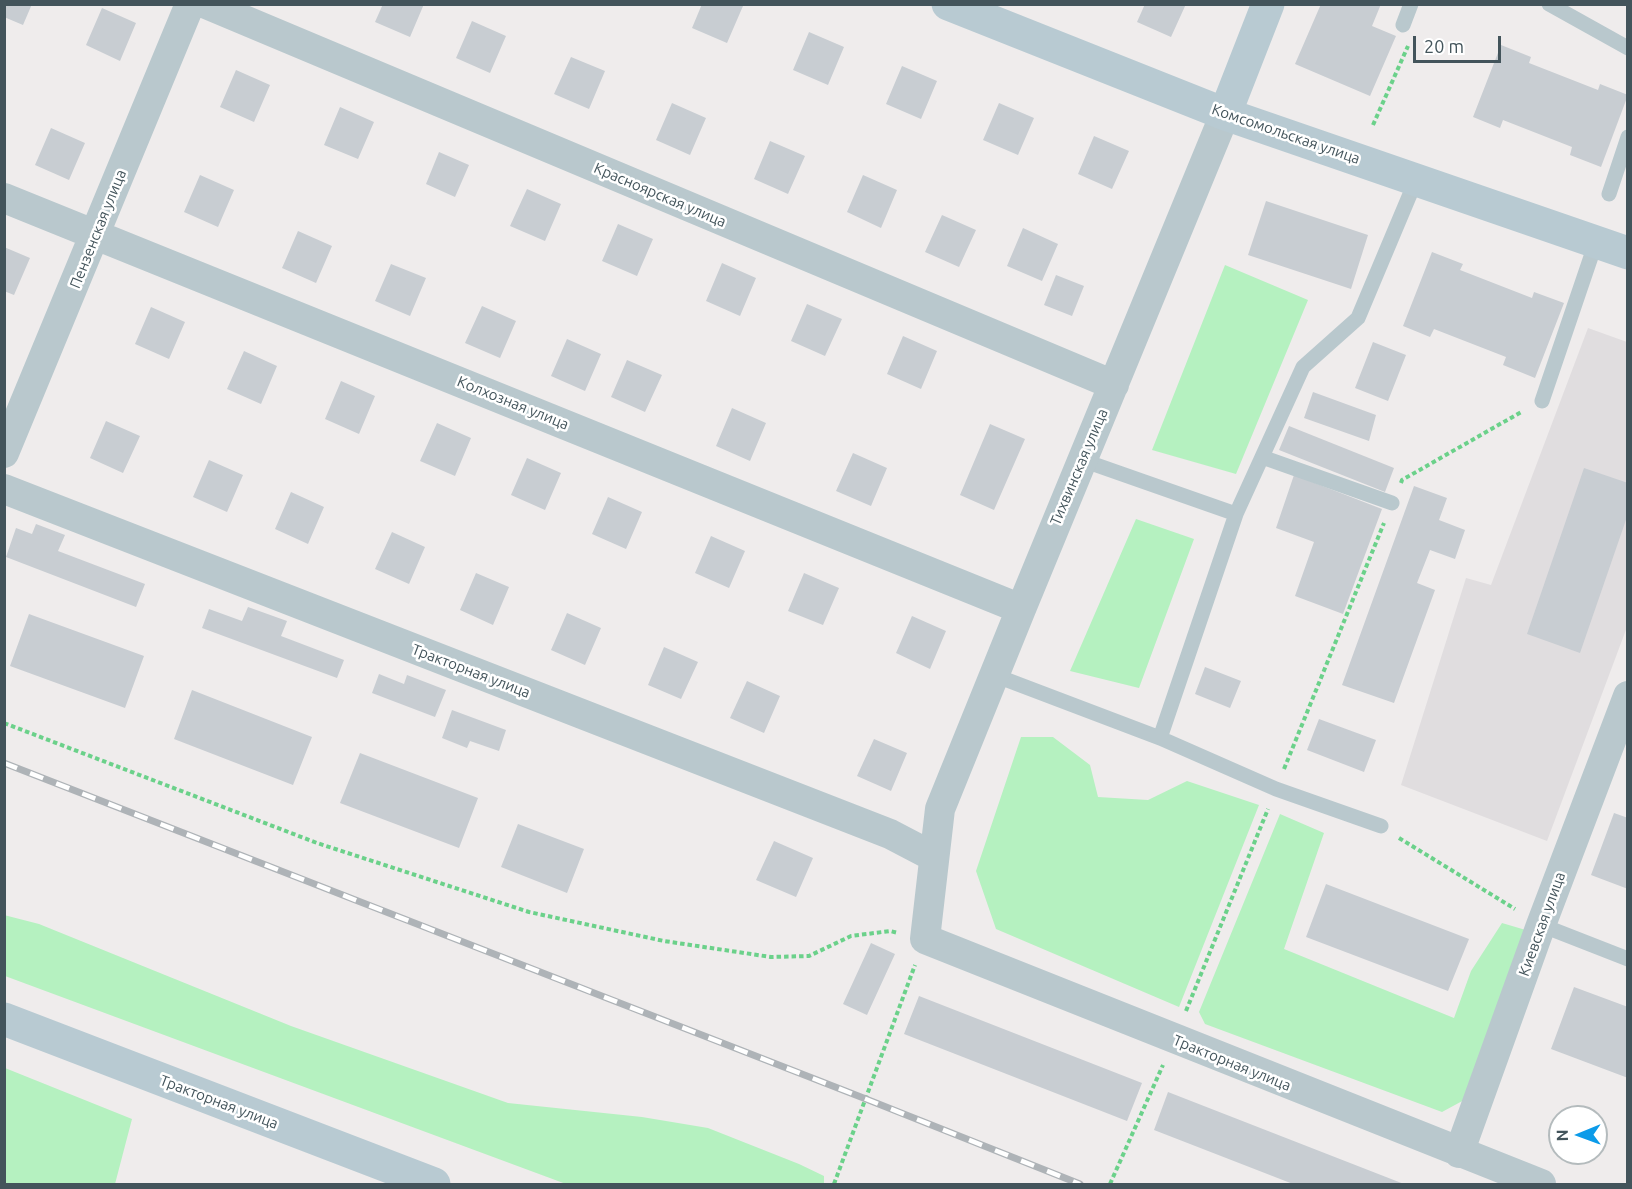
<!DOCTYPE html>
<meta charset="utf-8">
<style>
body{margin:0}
#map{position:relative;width:1632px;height:1189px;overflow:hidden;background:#efecec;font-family:Ubuntu,sans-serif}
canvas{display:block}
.frame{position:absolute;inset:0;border:6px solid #43545b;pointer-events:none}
.north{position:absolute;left:1548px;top:1105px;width:60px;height:60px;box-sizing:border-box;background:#fff;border:2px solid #b4bbbd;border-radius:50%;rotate:269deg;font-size:16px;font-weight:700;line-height:24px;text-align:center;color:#43545b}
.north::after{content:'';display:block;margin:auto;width:21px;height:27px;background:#0c9be9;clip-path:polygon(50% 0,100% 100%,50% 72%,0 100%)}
.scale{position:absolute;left:1413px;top:36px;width:88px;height:27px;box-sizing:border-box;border:3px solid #43545b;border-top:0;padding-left:8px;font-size:18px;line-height:21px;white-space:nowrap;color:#43545b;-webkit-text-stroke:4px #fff;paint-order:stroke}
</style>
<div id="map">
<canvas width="1632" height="1189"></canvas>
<div class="frame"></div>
<div class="north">N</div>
<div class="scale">20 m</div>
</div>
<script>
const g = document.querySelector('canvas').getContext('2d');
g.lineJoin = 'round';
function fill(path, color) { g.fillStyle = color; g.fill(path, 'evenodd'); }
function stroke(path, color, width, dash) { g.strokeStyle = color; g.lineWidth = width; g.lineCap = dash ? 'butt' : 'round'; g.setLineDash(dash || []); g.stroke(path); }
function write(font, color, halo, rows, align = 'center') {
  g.font = font + ' Ubuntu,sans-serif'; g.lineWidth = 5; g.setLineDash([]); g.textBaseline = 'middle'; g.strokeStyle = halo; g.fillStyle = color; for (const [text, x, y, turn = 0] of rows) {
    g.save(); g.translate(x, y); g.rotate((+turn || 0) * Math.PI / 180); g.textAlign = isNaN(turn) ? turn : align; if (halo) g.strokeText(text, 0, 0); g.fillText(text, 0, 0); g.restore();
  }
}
fill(new Path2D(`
 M 1588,328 L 1627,342 L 1627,627 L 1547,841 L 1401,785 L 1466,578 L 1491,585 Z`), '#e0dddf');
fill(new Path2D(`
 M 1225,265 L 1308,300 L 1236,474 L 1152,450 Z
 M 1136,519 L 1194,539 L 1139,688 L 1070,671 Z
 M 1021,737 L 1053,737 L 1090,765 L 1098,797 L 1148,800 L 1187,781 L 1259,805 L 1179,1007 L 996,929 L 976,871 Z
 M 1280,814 L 1324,833 L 1284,949 L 1454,1018 L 1471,971 L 1502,923 L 1529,931 L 1466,1099 L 1442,1112 L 1205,1024 L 1199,1012 Z
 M 4,915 L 39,924 L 291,1026 L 508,1103 L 642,1117 L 708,1128 L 799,1164 L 824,1176 L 824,1184 L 566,1184 L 5,976 Z
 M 5,1068 L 132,1119 L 115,1184 L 5,1184 Z`), '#b5f1c0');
fill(new Path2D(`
 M 4,4 L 32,4 L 23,25 L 4,17 Z
 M 383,4 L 424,4 L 410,37 L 375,22 Z
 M 702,4 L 743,6 L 727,43 L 692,28 Z
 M 1145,4 L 1186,4 L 1171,37 L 1137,22 Z
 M 1321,4 L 1381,4 L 1372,26 L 1396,36 L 1370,96 L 1295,64 Z
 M 102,8 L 136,23 L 120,61 L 86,45 Z
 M 472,21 L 506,36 L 490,73 L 456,58 Z
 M 809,32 L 844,47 L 828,85 L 793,70 Z
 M 1501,45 L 1531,57 L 1529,63 L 1598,90 L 1600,84 L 1628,95 L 1601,167 L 1570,155 L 1572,147 L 1503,120 L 1500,128 L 1473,117 Z
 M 571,57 L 605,71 L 589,109 L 554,94 Z
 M 902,66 L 937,81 L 921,119 L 886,104 Z
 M 236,70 L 270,85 L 254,122 L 220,107 Z
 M 672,103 L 706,118 L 690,155 L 656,140 Z
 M 999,103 L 1034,118 L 1018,155 L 983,140 Z
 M 340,107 L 374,122 L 358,159 L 324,145 Z
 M 51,128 L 85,143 L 69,180 L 35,165 Z
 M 1094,136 L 1129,151 L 1112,189 L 1078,174 Z
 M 770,141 L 805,156 L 788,194 L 754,179 Z
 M 439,152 L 469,165 L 455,197 L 426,184 Z
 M 200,175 L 234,190 L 218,227 L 184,212 Z
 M 863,175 L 897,190 L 881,228 L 847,212 Z
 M 527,189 L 561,204 L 545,241 L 510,226 Z
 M 1266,201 L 1368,235 L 1351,289 L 1248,255 Z
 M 942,215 L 976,230 L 959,267 L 925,252 Z
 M 618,224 L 653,239 L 637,276 L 602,261 Z
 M 1023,228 L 1058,244 L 1042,281 L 1007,266 Z
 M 298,231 L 332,246 L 316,283 L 282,268 Z
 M 4,247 L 30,258 L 14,295 L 4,291 Z
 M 1432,252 L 1463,264 L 1460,270 L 1532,298 L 1534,292 L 1564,303 L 1535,378 L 1503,365 L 1506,357 L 1434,329 L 1430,337 L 1403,326 Z
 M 722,263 L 756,278 L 740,316 L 706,301 Z
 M 391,264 L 426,278 L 410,316 L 375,301 Z
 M 1056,275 L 1084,286 L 1072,316 L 1044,305 Z
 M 807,304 L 842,319 L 825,356 L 791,341 Z
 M 482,306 L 516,321 L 500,358 L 465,343 Z
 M 151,307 L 185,322 L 169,359 L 135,344 Z
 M 903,336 L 937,351 L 921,389 L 887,374 Z
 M 567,339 L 601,354 L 585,391 L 551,376 Z
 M 1373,342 L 1406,355 L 1388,401 L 1355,388 Z
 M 244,351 L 277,366 L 261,404 L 227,389 Z
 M 627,360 L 662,375 L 645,412 L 611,397 Z
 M 341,381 L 375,396 L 359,434 L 325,419 Z
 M 1313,392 L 1376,415 L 1369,441 L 1304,418 Z
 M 732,408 L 766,423 L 750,461 L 716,446 Z
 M 106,421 L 140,436 L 123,473 L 90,458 Z
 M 437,423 L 471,438 L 455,476 L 420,461 Z
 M 990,424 L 1025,439 L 994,510 L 960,495 Z
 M 1289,426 L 1394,468 L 1385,492 L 1279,450 Z
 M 853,453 L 887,468 L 871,506 L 836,491 Z
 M 527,458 L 561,473 L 545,510 L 511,495 Z
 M 209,460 L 243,475 L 227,512 L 193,497 Z
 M 1584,468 L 1628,483 L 1628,514 L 1580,653 L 1527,634 Z
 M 1294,475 L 1382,509 L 1343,614 L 1295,596 L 1314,542 L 1276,528 Z
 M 1414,486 L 1447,498 L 1439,520 L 1465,530 L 1455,559 L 1430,550 L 1417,583 L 1435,590 L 1394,703 L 1342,685 Z
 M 291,492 L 324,507 L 308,544 L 275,529 Z
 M 608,497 L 642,512 L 626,549 L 592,534 Z
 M 36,524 L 65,535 L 58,551 L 145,584 L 136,607 L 6,557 L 16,528 L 32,534 Z
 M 392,532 L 425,547 L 409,584 L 375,569 Z
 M 711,536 L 745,551 L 729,588 L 695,573 Z
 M 476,573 L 509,587 L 493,625 L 460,610 Z
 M 804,573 L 839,588 L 823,625 L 788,611 Z
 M 248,607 L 287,621 L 281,636 L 344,660 L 337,678 L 202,628 L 209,609 L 242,621 Z
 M 567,613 L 601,628 L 585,665 L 551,650 Z
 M 29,614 L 144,656 L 125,708 L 10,666 Z
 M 912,616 L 946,631 L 930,669 L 896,653 Z
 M 664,647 L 698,662 L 681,699 L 648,685 Z
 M 1205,667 L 1241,681 L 1230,708 L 1195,694 Z
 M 379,674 L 404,684 L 407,675 L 446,690 L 435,717 L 372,693 Z
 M 747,681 L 780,696 L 764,733 L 730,718 Z
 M 192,690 L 312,737 L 293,785 L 174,739 Z
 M 452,710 L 506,730 L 499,751 L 470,741 L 467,748 L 442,738 Z
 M 1319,719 L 1376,740 L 1364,772 L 1307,750 Z
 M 874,739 L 907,753 L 891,791 L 857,776 Z
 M 360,753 L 478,798 L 459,848 L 340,803 Z
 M 1614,813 L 1628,818 L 1628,889 L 1591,875 Z
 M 518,824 L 584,849 L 567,893 L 501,867 Z
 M 774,841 L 813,858 L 796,897 L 756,880 Z
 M 1326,884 L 1469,939 L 1448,991 L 1306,937 Z
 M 871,943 L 895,954 L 867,1015 L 843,1004 Z
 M 1574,987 L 1628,1007 L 1628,1078 L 1551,1049 Z
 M 919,996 L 1142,1083 L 1127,1121 L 904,1034 Z
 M 1168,1092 L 1404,1184 L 1293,1184 L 1154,1130 Z`), '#c8cdd2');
stroke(new Path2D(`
 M 1373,125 L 1408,46
 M 1401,483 L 1402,480 L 1523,411
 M 4,723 L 317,843 L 529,912 L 664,941 L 771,957 L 809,956 L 851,936 L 890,931 L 898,933
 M 1284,769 L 1384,523
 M 1399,838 L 1515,909
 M 1186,1011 L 1268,809
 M 834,1184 L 915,965
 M 1110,1184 L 1163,1065`), '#6bd18a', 4, [4.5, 3]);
stroke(new Path2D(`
 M 1549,4 L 1628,48
 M 1403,25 L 1411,4
 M 1609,194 L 1628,137
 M 1542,401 L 1596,242
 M 1262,457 L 1392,503
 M 1082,460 L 1236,514
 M 994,675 L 1160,738 L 1236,514 L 1262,457 L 1303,367 L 1358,318 L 1416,180
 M 1160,738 L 1276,789 L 1381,826
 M 1541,925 L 1628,959`), '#b9c8cd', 15);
stroke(new Path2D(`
 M 206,4 L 1114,385
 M 1225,114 L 1021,609 L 940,809 L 925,939 L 1541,1184
 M 4,198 L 1021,609
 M 4,453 L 190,4
 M 4,489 L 890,834 L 934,857
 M 1459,1153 L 1541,925 L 1628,696`), '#b9c8cd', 30);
stroke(new Path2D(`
 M 948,4 L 1225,114 L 1628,253
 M 1225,114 L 1268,4
 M 4,1019 L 434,1184`), '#b8cad2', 33);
const rail = new Path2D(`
 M 4,763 L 866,1099 L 1080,1184`);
stroke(rail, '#aeb3b7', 7);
stroke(rail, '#fff', 4.5, [14]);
write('15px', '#43545b', '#fff', [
 ["Комсомольская улица",1286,134,19],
 ["Красноярская улица",660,195,23],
 ["Пензенская улица",98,229,-68],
 ["Колхозная улица",513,403,22],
 ["Тихвинская улица",1079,467,-67],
 ["Тракторная улица",471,671,21],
 ["Киевская улица",1542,924,-70],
 ["Тракторная улица",1232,1063,22],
 ["Тракторная улица",219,1102,21]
]);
</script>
